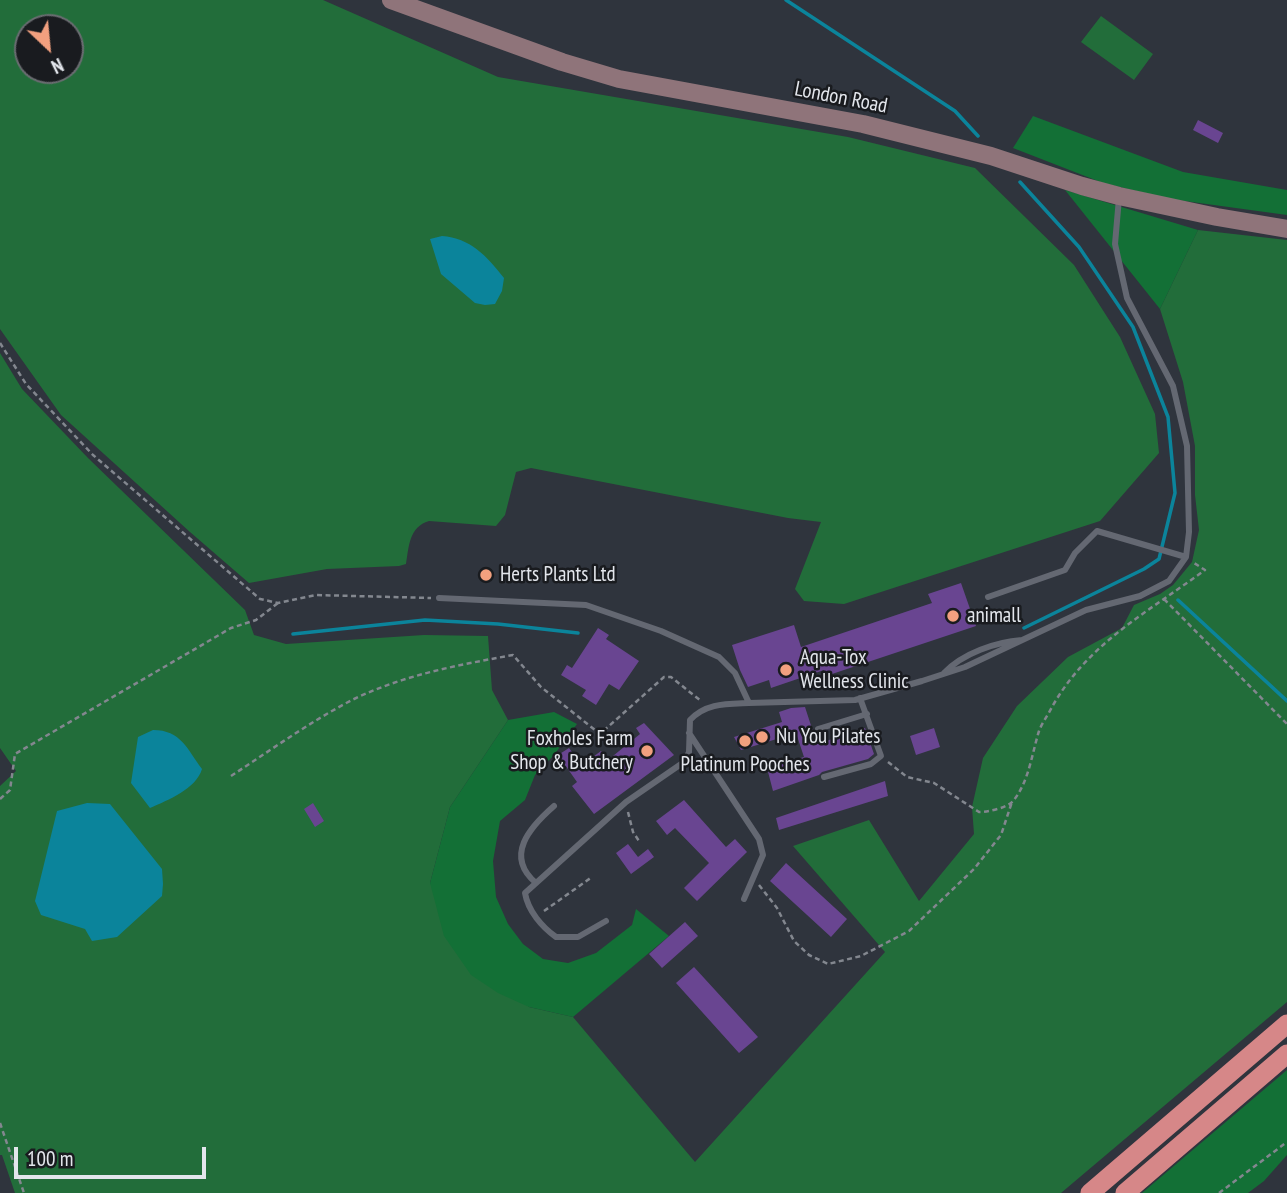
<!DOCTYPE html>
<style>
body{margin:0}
#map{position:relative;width:1287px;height:1193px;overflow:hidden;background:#2f343d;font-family:"PT Sans Narrow",sans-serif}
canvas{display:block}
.north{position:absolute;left:14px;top:14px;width:70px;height:70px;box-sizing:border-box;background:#191b1f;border:2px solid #6a6c71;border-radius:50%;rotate:154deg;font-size:19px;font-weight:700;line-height:28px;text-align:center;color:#e3e6ec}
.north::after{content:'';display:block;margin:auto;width:24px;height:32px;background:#f2a07f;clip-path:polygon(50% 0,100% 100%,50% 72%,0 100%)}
.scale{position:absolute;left:14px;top:1147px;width:192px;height:32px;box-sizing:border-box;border:4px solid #e3e6ec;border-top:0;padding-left:9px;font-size:21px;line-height:24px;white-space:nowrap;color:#e3e6ec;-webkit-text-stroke:5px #191b1f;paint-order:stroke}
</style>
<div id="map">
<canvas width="1287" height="1193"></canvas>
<div class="north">N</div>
<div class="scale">100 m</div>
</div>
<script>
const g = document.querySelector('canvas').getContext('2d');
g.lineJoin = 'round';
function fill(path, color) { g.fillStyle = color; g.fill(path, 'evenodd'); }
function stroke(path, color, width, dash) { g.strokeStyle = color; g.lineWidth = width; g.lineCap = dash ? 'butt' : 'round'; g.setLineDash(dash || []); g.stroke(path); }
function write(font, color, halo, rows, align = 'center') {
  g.font = font + ' "PT Sans Narrow",sans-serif'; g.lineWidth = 5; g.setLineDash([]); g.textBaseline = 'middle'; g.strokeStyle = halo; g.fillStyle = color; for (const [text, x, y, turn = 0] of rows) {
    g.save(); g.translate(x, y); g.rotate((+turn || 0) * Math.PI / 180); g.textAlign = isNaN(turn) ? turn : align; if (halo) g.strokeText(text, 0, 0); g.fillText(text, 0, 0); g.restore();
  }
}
fill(new Path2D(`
 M 0,0 L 323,0 L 498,77 L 848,137 L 975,168 L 1074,265 L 1120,337 L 1155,414 L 1159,453 L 1100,521 L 844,604 L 804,601 L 795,589 L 821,522 L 788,518 L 531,468 L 516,472 L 505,515 L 496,526 L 429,521 C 409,527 409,546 406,564 L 399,566 L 327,569 L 249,583 L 190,532 L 61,415 L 0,329 ZM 28,28 L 70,28 L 70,70 L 28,70 Z
 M 1101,16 L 1153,54 L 1134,80 L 1081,42 Z
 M 1198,230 L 1287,240 L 1287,1002 L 1061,1193 L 15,1193 L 2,1155 L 0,1155 L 0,786 L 16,771 L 0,748 L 0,353 L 22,389 L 88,458 L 245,610 L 254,635 L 286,644 L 424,635 L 488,636 L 492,690 L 508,720 L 450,807 L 430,883 L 529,1007 L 573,1017 L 695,1162 L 885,952 L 793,846 L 869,820 L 919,901 L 974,834 L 972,807 L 983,758 L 1017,706 L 1068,657 L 1122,628 L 1134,605 L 1160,594 L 1173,585 L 1192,562 L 1199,530 L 1195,495 L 1195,446 L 1183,382 L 1160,309 Z`), '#226d3a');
fill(new Path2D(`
 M 1033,116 L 1183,172 L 1287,190 L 1287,215 L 1170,199 L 1103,183 L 1013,148 Z
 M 1065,190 L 1198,230 L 1160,309 Z
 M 554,712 L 577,724 L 554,755 L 535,775 L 525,800 L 500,821 L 493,861 L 496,897 L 508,924 L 523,944 L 543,959 L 568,963 L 596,953 L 632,925 L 636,909 L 669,936 L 573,1017 L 529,1007 L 498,993 L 471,975 L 444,936 L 430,883 L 450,807 L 508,720 Z
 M 1287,1070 L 1287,1155 L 1264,1181 L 1248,1193 L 1142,1193 Z`), '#137036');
fill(new Path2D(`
 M 442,236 C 470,238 487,256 504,278 L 502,291 L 495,304 L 485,305 L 475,303 L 441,274 L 430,239 Z
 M 153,730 C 181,730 187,749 202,769 C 196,789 168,800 150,808 L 131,783 L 138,737 Z
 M 87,803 L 110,804 L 162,869 L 163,884 L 162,896 L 117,937 L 92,941 L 85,929 L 41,915 L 35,901 L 57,811 Z`), '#0b849b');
stroke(new Path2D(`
 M 786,0 L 955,111 L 978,136
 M 1020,182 L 1079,247 L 1133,327 L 1168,417 L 1175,493 L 1159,559 L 1144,569 L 1024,628
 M 1178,600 L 1287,701
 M 293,634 L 425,620 L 498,624 L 578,633`), '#0b849b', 3.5);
fill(new Path2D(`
 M 1198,120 L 1223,133 L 1218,143 L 1193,130 Z
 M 961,583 L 976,626 L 826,676 L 824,670 L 771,688 L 769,680 L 748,687 L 740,670 L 732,645 L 794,625 L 801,647 L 932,603 L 928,594 Z
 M 598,628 L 609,635 L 606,639 L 639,661 L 619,690 L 609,684 L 596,705 L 582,696 L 586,690 L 561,675 L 567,665 L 572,668 Z
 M 805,707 L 817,744 L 865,728 L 874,754 L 868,759 L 822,772 L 819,775 L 773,791 L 767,768 L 804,757 L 796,733 L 741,750 L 734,737 L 782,722 L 779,712 L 791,708 Z
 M 644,723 L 674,755 L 594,814 L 572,786 L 577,782 L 558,755 L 569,748 L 582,765 L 601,751 L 608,760 L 640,734 L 636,728 Z
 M 934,728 L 940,747 L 916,755 L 910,736 Z
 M 885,781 L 888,796 L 779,830 L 776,818 Z
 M 684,800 L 726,847 L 735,839 L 747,852 L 697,901 L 684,888 L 709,863 L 675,828 L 667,835 L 656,821 Z
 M 313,803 L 324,821 L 315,827 L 304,809 Z
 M 628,844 L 638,857 L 648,849 L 654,857 L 631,874 L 616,853 Z
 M 786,863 L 847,919 L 831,937 L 770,881 Z
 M 685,922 L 698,936 L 662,968 L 649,954 Z
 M 694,967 L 758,1037 L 739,1053 L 676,983 Z`), '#694591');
stroke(new Path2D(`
 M 0,343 L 26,384 L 93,455 L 260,599 L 278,603 L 316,595 L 431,598
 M 1164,599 L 1287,724
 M 888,762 L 907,777 L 934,783 L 979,812 C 988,812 1007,808 1013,801 C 1029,782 1032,753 1039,731 C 1042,723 1048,715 1052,707 C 1088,643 1148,612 1205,570 L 1194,563
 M 231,776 C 271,750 311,721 354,699 C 404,675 458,665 513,655 L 541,687 L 600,734 L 664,677 L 671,677 L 701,701
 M 0,799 L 10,790 L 15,754 L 231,628 L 256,620 L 278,603
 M 628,812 L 633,832 L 639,841
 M 759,885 L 777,908 L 794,941 L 809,955 L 828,964 L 861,956 L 909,931 L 974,869 L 1001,835 L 1012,802
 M 544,911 L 592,877
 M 0,1123 L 24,1193
 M 1219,1193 L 1287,1142`), '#83878f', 2.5, [5, 3.5]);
stroke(new Path2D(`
 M 988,597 L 1065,570 L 1075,553 L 1097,531 L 1186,557
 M 439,598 L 586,605 L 661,631 L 719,657 L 735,673 L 749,703 L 855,700 L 922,681 L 965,667 L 1086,610 L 1140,596 L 1169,581 L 1186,557 L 1189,532 L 1187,446 L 1173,386 L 1127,298 L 1115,244 L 1119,198
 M 944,673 C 963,653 996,642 1022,640
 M 818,729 L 867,714
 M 689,733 L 759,839 L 763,855 L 744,899
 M 824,777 L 871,764 L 881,756 L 860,698
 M 536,883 C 504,856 530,827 554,806
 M 606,921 L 578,937 L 556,937 C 542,927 528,911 525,893 L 626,802 L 684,762 L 689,752 L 690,720 C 706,703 726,704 749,703`), '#646872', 6);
stroke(new Path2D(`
 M 391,0 L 562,62 L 619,79 L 863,124 L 991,156 L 1082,186 L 1119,196 L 1217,217 L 1287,229`), '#8f747a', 18);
stroke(new Path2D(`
 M 1090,1193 L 1287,1024
 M 1125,1193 L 1287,1054`), '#d68788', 19);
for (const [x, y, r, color] of [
 [486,575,7,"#f2a07f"],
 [953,616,7,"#f2a07f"],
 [786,670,7,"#f2a07f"],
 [762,737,7,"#f2a07f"],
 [745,741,7,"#f2a07f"],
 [647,751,7,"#f2a07f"]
]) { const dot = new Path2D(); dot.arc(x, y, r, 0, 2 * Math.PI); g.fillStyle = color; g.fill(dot); stroke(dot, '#191b1f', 2.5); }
write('21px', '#e3e6ec', '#191b1f', [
 ["London Road",841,98,11]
]);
write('21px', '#e3e6ec', '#191b1f', [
 ["Herts Plants Ltd",500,575],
 ["animall",967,616],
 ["Aqua-Tox",800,658],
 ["Wellness Clinic",800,682],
 ["Nu You Pilates",776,737],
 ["Foxholes Farm",633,739,"right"],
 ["Shop & Butchery",633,763,"right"],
 ["Platinum Pooches",745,765,"center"]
], 'left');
</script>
